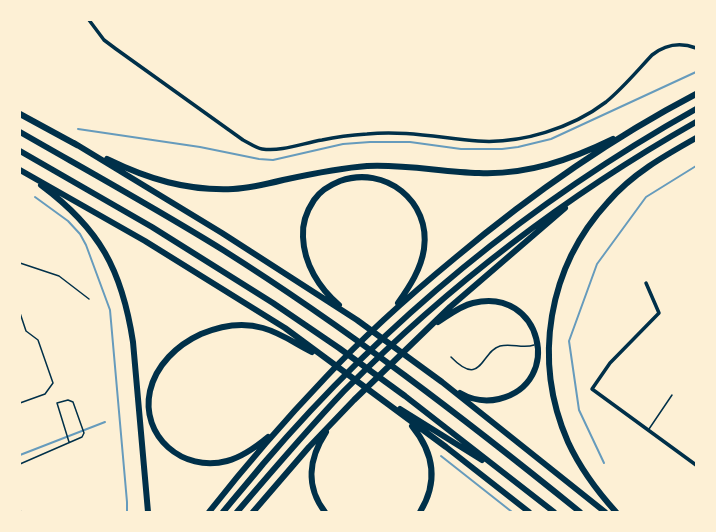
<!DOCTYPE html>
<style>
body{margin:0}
#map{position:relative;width:716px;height:532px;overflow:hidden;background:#fdf0d5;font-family:"Open Sans",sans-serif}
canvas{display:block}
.frame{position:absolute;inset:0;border:21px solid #fdf0d5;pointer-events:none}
</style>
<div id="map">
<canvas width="716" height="532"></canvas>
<div class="frame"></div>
</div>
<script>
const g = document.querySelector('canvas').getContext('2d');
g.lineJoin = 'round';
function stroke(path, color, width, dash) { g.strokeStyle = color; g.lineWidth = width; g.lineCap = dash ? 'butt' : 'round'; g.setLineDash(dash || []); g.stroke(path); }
stroke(new Path2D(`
 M 78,129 L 200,147 L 259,159 L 273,160 L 343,144 L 370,142 L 410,142 L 461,149 L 502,149 L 518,147 L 551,139 L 696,72
 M 35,197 L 68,221 L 80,234 L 86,245 L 110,310 L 127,502 L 127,512
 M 20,455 L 105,422
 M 441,456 L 512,512
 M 604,463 L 579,410 L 569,341 L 597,264 L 646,197 L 696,166`), '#669bbc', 2);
stroke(new Path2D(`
 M 20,263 L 59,276 L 89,299
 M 20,313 L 26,331 L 38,340 L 53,383 L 45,394 L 20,403
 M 451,357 C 482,389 481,351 500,346 C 512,343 523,349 534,345
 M 649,429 L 672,395
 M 20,464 L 82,437 L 84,433 L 73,402 L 68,400 L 57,403 L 69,442
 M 20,510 L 21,512`), '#003049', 1.5);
stroke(new Path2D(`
 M 89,20 L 104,40 L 116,49 L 243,140 C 249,143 256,148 262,149 C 282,152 303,143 322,140 C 336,137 352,135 367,134 C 404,130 441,138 478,141 C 521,144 572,128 606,102 C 623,88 637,71 652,55 C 666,44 680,42 696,48
 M 646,283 L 659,313 L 610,363 L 592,389 L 696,465`), '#003049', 3.5);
stroke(new Path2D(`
 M 20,114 L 77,145
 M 20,132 C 88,171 157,209 223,250 C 348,329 465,419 580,512
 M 74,143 L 222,233 L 357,320 L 442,382 L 605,512
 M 20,151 L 152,227 L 273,303 L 339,348 L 405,396 L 554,512
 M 107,159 C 148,179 187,191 233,189 C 250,188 267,184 283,180 C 311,174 339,168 367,166 C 405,164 442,172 479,173 C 527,175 570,160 613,139
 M 20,170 L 145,241 L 285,328 L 446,447 L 529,512
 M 41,185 C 100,229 122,270 133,342 L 148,512
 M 339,305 C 319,288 304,264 303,237 C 302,224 306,212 314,200 C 320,191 330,185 340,181 C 385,165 431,201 424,249 C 421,269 410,286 398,303
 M 438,322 C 449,315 460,306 473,303 C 541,286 565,383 499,399 C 486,402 472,400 460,393
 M 400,409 L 482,460
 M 412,426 C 434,453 439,481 420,512
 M 268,437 C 256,447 242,457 227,461 C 183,473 140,436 150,391 C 156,365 177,345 201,334 C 220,326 243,322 263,328 C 281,333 296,344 312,352
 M 209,512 C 246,465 285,420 326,377 C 366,334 410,295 455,258 C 529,196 610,139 696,94
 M 223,512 C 236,496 250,480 263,464 C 387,319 530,202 696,109
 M 237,512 C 272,471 307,430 344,391 C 449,285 567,195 696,122
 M 253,512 L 309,447 L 354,400 L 450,307 L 565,208
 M 325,512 C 305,486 309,458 326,432
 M 616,512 C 597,491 580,468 568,442 C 532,360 548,267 608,202 C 632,174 664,156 696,138`), '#003049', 6);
</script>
